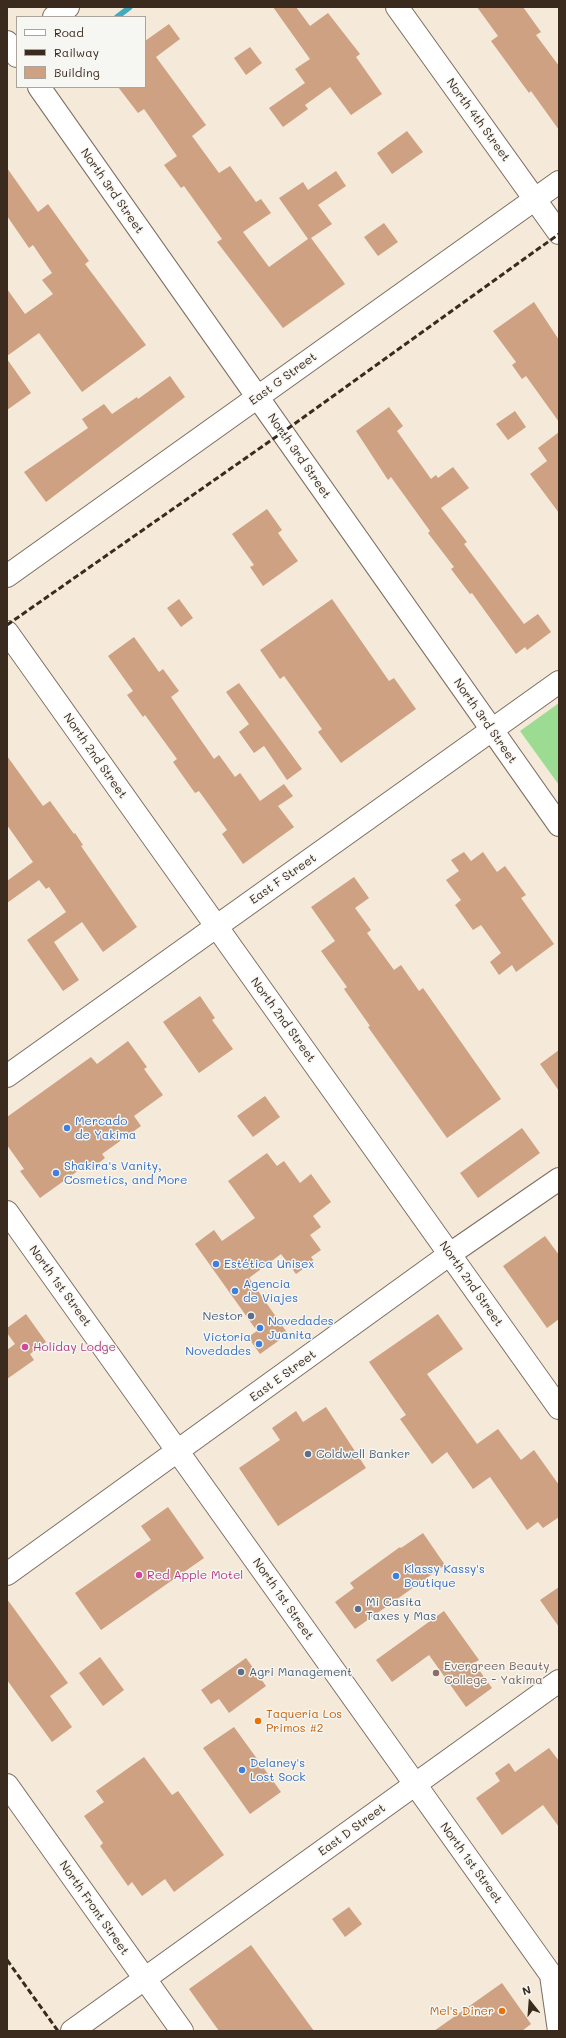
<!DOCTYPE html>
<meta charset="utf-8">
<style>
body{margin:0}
#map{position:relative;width:566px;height:2038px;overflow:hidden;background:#f5e9d9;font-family:Mali,sans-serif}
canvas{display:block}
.frame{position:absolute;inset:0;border:8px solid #3b2a1e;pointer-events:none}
.legend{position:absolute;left:16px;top:16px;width:130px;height:72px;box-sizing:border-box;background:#f6f6f2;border:1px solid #aba49d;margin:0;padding:5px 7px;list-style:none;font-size:12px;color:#3b2a1e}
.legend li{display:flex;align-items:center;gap:8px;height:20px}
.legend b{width:20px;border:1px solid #aba49d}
.north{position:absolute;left:510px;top:1982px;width:40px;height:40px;-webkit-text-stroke:3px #f6f6f2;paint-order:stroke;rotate:343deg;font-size:11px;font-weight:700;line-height:16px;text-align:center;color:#3b2a1e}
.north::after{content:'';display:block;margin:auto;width:14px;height:18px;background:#3b2a1e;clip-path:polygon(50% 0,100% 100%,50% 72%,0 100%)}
</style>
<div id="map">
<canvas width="566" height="2038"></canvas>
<div class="frame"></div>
<ul class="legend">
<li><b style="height:5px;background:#fff"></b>Road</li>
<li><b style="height:5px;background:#3b2a1e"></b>Railway</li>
<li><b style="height:11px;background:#cda181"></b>Building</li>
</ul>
<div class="north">N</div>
</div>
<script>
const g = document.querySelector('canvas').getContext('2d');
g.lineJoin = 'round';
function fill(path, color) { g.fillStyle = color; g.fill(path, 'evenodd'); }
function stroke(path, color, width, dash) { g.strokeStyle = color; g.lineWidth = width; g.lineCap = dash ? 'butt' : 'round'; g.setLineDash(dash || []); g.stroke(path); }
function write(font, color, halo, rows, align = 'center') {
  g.font = font + ' Mali,sans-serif'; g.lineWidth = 3; g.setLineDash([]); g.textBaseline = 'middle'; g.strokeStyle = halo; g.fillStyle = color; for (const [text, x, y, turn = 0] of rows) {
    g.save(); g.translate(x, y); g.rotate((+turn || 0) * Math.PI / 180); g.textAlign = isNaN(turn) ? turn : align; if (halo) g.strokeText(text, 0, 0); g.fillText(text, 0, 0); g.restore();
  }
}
fill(new Path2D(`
 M 559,703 L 559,785 L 520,731 Z`), '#9bdc92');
stroke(new Path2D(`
 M 117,17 L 130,7`), '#42abc1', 5.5);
fill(new Path2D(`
 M 273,7 L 296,7 L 310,26 L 328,13 L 360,54 L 356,57 L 382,94 L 351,115 L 330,87 L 305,105 L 308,109 L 283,127 L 269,108 L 305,83 L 295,69 L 310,59 Z
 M 477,7 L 523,7 L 541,32 L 536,35 L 559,66 L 559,130 L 531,91 L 529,93 L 491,41 L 498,36 Z
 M 169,24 L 180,39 L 156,57 L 206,125 L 192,136 L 219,173 L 230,166 L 256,202 L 261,199 L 271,213 L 243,232 L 269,267 L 308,239 L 279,198 L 303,182 L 308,190 L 336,171 L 346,186 L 318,205 L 332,224 L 311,238 L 345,284 L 283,328 L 217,242 L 222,239 L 184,186 L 181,188 L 164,165 L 177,156 L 144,109 L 138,113 L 118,87 L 145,87 L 145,41 Z
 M 250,47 L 262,63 L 246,75 L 234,58 Z
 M 407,131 L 423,152 L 392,174 L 377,153 Z
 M 7,168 L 38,212 L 48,204 L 89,261 L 85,264 L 146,345 L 82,392 L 39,333 L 7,356 L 7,289 L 25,314 L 53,294 L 42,280 L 52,273 L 33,245 L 29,248 L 7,216 Z
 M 384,223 L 398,242 L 378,256 L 364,237 Z
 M 534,302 L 559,340 L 559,422 L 526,376 L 522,379 L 512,365 L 516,362 L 493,331 Z
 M 7,359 L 31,393 L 7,410 Z
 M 170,376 L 185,397 L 46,502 L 24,472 L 88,428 L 82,419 L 104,404 L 112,414 L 137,397 L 138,399 Z
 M 389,407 L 403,426 L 397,431 L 431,479 L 436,475 L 438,478 L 453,467 L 469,488 L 441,508 L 467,542 L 464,544 L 524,624 L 538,614 L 551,632 L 527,650 L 525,647 L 516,654 L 472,593 L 470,594 L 451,569 L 454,567 L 428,533 L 430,531 L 391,477 L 388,480 L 356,431 Z
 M 515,411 L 526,427 L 508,440 L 496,424 Z
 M 559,432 L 559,513 L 530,474 L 547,461 L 538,448 Z
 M 267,509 L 282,530 L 278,533 L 298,561 L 263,586 L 250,567 L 254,565 L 232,534 Z
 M 179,599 L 193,618 L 181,627 L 167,608 Z
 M 332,599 L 389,681 L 394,678 L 416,709 L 341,763 L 318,732 L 322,729 L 284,676 L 280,679 L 260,650 Z
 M 134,637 L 159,672 L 163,669 L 179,691 L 171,697 L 214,759 L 219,755 L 235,777 L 240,773 L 260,801 L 284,784 L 293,796 L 278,806 L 294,827 L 243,864 L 222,834 L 227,830 L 199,791 L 195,793 L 173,762 L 177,759 L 145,715 L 143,717 L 127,695 L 133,691 L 108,656 Z
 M 239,683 L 302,769 L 287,780 L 264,746 L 254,753 L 239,732 L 249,724 L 226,692 Z
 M 7,756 L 43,806 L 50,801 L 74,834 L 75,833 L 83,845 L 81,846 L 137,927 L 103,952 L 82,922 L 54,942 L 79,980 L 63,991 L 27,940 L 66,912 L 49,887 L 46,889 L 39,880 L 7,903 L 7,881 L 33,862 L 7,825 Z
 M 464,852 L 471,861 L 483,852 L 497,872 L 505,866 L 526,895 L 521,898 L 554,944 L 516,972 L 512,965 L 499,975 L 490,962 L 501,953 L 481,925 L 473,930 L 455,905 L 461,900 L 446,880 L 459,871 L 451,860 Z
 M 354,877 L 369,898 L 355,908 L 371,930 L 367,933 L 394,970 L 401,965 L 419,991 L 423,988 L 501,1099 L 447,1138 L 368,1027 L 370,1026 L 344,989 L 347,987 L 321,951 L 335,941 L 311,907 Z
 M 200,996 L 215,1018 L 212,1020 L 233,1049 L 199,1073 L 163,1022 Z
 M 128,1041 L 147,1067 L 144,1069 L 163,1095 L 134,1116 L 141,1126 L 102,1154 L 105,1158 L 90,1170 L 86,1165 L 40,1198 L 20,1171 L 24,1169 L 7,1145 L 7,1117 L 91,1057 L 97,1064 Z
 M 559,1050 L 559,1091 L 540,1064 Z
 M 265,1096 L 280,1117 L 253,1137 L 237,1116 Z
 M 522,1128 L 540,1153 L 478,1198 L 460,1173 Z
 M 267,1153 L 277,1166 L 284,1161 L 300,1183 L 311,1174 L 331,1202 L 313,1216 L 321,1227 L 310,1235 L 321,1250 L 311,1257 L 314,1261 L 296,1274 L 281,1254 L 249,1278 L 288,1334 L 260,1354 L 248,1337 L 257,1331 L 195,1244 L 214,1230 L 222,1241 L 255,1218 L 228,1181 Z
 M 545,1236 L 559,1255 L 559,1319 L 547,1328 L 503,1266 Z
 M 26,1314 L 46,1342 L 30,1354 L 34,1360 L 7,1379 L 7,1350 L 15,1344 L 7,1333 L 7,1328 Z
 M 438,1314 L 463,1349 L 427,1374 L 477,1444 L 498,1429 L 521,1460 L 534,1450 L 559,1485 L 559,1517 L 543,1528 L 538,1522 L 527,1530 L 490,1477 L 473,1489 L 447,1452 L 432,1464 L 400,1419 L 406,1415 L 369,1362 Z
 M 326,1407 L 366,1468 L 278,1526 L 239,1468 L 280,1440 L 272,1428 L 296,1411 L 303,1422 Z
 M 168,1507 L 204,1558 L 101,1630 L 75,1593 L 151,1540 L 141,1526 Z
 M 423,1533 L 445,1565 L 355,1629 L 335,1602 L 354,1588 L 350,1583 L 400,1547 L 401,1548 Z
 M 559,1587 L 559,1627 L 540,1600 Z
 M 7,1599 L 68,1683 L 50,1696 L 72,1727 L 52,1742 L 7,1680 Z
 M 444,1611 L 479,1660 L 474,1663 L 492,1688 L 466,1707 L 429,1655 L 392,1682 L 376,1660 Z
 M 100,1657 L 124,1690 L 103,1706 L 79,1673 Z
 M 246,1658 L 266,1686 L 229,1713 L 219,1699 L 211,1704 L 201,1690 Z
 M 234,1727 L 281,1792 L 250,1814 L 203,1748 Z
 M 549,1748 L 559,1761 L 559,1827 L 543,1805 L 502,1835 L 476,1798 L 500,1781 L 495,1773 L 509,1763 L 515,1772 Z
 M 144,1757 L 172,1795 L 178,1791 L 224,1855 L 174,1892 L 165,1879 L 142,1896 L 132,1882 L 128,1886 L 100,1846 L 103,1843 L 84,1816 L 104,1802 L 96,1791 Z
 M 349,1907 L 362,1924 L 345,1937 L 332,1919 Z
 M 251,1945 L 314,2031 L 219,2031 L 189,1989 Z
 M 502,1983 L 531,2024 L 522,2031 L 434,2031 Z`), '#cda181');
const minor = new Path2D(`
 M 397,7 L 559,233
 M 54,17 L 68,7
 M 7,42 L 17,56
 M 39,87 L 559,825
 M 7,576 L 559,182
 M 7,632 L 559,1408
 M 7,1076 L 559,682
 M 7,1574 L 450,1254 L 559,1179
 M 7,1785 L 182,2031
 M 72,2031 L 559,1681`);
const secondary = new Path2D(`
 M 7,1212 L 559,1986
 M 551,1975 L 559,2031`);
stroke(minor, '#7c6d5f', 24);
stroke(secondary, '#7c6d5f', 24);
stroke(minor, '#fff', 22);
stroke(secondary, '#fff', 22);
stroke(new Path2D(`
 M 7,625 L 283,432 L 559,234
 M 7,1960 L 58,2031`), '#3b2a1e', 3, [6, 3]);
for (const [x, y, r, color] of [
 [67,1128,4,"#3f7fe0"],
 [56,1173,4,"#3f7fe0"],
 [216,1264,4,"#3f7fe0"],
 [235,1291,4,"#3f7fe0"],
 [251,1316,4,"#5c6f8a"],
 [260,1328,4,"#3f7fe0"],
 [259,1344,4,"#3f7fe0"],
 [25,1347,4,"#d1479c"],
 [308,1454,4,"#5c6f8a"],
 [139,1575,4,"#d1479c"],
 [396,1576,4,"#3f7fe0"],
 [358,1609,4,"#5c6f8a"],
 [241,1672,4,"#5c6f8a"],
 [436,1673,4,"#8d6e63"],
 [258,1721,4,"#e8710a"],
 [242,1770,4,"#3f7fe0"],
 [502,2011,4,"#e8710a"]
]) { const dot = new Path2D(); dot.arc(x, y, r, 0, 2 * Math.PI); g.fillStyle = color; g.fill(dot); stroke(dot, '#f6f6f2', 1.5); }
write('12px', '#3b2a1e', '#f6f6f2', [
 ["North 4th Street",478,120,54],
 ["North 3rd Street",112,191,55],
 ["East G Street",283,379,-36],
 ["North 3rd Street",299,456,55],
 ["North 3rd Street",485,721,55],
 ["North 2nd Street",95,756,55],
 ["East F Street",283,879,-35],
 ["North 2nd Street",283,1020,54],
 ["North 2nd Street",471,1284,55],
 ["North 1st Street",60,1286,54],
 ["East E Street",283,1376,-36],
 ["North 1st Street",283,1599,55],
 ["East D Street",352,1830,-36],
 ["North 1st Street",471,1863,54],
 ["North Front Street",94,1908,55]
]);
write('12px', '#366cbe', '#f6f6f2', [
 ["Mercado",75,1121],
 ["de Yakima",75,1135],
 ["Shakira's Vanity,",64,1166],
 ["Cosmetics, and More",64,1180],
 ["Estética Unisex",224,1264],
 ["Agencia",243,1284],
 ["de Viajes",243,1298],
 ["Novedades",268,1321],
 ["Juanita",268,1335],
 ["Victoria",251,1337,"right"],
 ["Novedades",251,1351,"right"],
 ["Klassy Kassy's",404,1569],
 ["Boutique",404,1583],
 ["Delaney's",250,1763],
 ["Lost Sock",250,1777]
], 'left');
write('12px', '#4e5e75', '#f6f6f2', [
 ["Nestor",243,1316,"right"],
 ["Coldwell Banker",316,1454],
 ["Mi Casita",366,1602],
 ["Taxes y Mas",366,1616],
 ["Agri Management",249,1672]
], 'left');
write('12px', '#b23c85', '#f6f6f2', [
 ["Holiday Lodge",33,1347],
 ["Red Apple Motel",147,1575]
], 'left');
write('12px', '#785e54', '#f6f6f2', [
 ["Evergreen Beauty",444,1666],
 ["College - Yakima",444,1680]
], 'left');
write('12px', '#c56008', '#f6f6f2', [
 ["Taqueria Los",266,1714],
 ["Primos #2",266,1728],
 ["Mel's Diner",494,2011,"right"]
], 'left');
</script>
